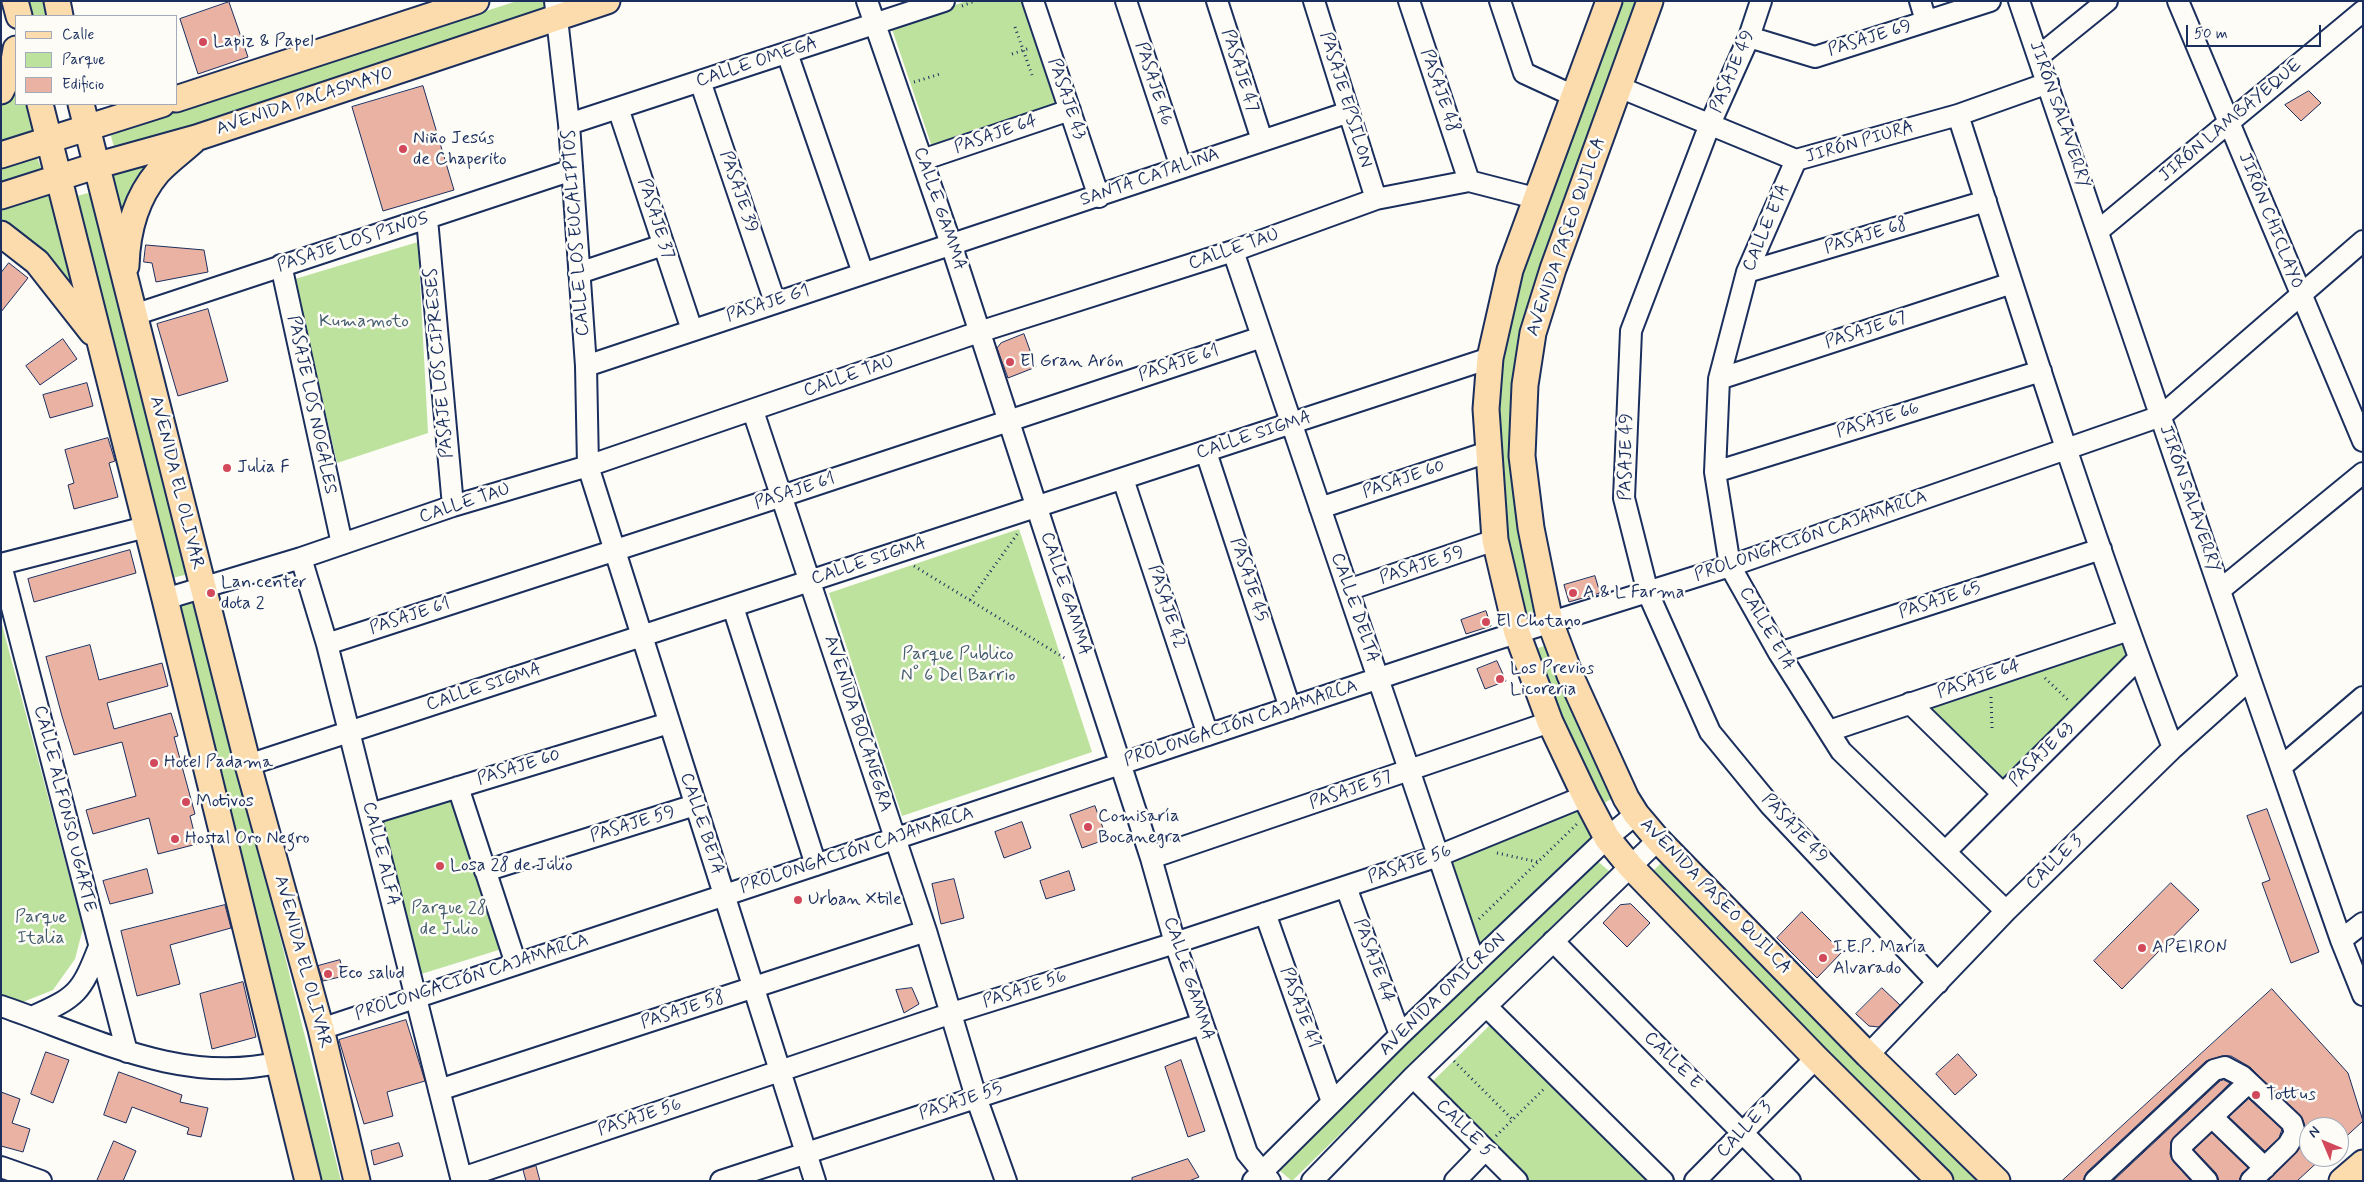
<!DOCTYPE html>
<meta charset="utf-8">
<style>
body{margin:0}
#map{position:relative;width:2364px;height:1182px;overflow:hidden;background:#fdfcf7;font-family:Mynerve,sans-serif}
canvas{display:block}
.frame{position:absolute;inset:0;border:2px solid #1b2f5e;pointer-events:none}
.legend{position:absolute;left:15px;top:15px;width:162px;height:90px;box-sizing:border-box;background:#fdfcf7;border:1px solid #a3aaba;margin:0;padding:6px 9px;list-style:none;font-size:15px;color:#1b2f5e}
.legend li{display:flex;align-items:center;gap:10px;height:25px}
.legend b{width:25px;border:1px solid #a3aaba}
.north{position:absolute;left:2299px;top:1117px;width:50px;height:50px;box-sizing:border-box;background:#fdfcf7;border:1px solid #a3aaba;border-radius:50%;rotate:315deg;font-size:14px;font-weight:700;line-height:20px;text-align:center;color:#1b2f5e}
.north::after{content:'';display:block;margin:auto;width:18px;height:22px;background:#d1495b;clip-path:polygon(50% 0,100% 100%,50% 72%,0 100%)}
.scale{position:absolute;left:2186px;top:25px;width:135px;height:22px;box-sizing:border-box;border:2px solid #1b2f5e;border-top:0;padding-left:6px;font-size:15px;line-height:18px;white-space:nowrap;color:#1b2f5e;-webkit-text-stroke:4px #fdfcf7;paint-order:stroke}
</style>
<div id="map">
<canvas width="2364" height="1182"></canvas>
<div class="frame"></div>
<ul class="legend">
<li><b style="height:6px;background:#fcdcac"></b>Calle</li>
<li><b style="height:14px;background:#bce29d"></b>Parque</li>
<li><b style="height:14px;background:#eab2a3"></b>Edificio</li>
</ul>
<div class="north">N</div>
<div class="scale">50 m</div>
</div>
<script>
const g = document.querySelector('canvas').getContext('2d');
g.lineJoin = 'round';
function fill(path, color) { g.fillStyle = color; g.fill(path, 'evenodd'); }
function stroke(path, color, width, dash) { g.strokeStyle = color; g.lineWidth = width; g.lineCap = dash ? 'butt' : 'round'; g.setLineDash(dash || []); g.stroke(path); }
function write(font, color, halo, rows, align = 'center') {
  g.font = font + ' Mynerve,sans-serif'; g.lineWidth = 5; g.setLineDash([]); g.textBaseline = 'middle'; g.strokeStyle = halo; g.fillStyle = color; for (const [text, x, y, turn = 0] of rows) {
    g.save(); g.translate(x, y); g.rotate((+turn || 0) * Math.PI / 180); g.textAlign = isNaN(turn) ? turn : align; if (halo) g.strokeText(text, 0, 0); g.fillText(text, 0, 0); g.restore();
  }
}
fill(new Path2D(`
 M 26,1 L 44,1 L 47,16 L 30,16 Z
 M 517,1 L 549,1 L 553,11 L 115,151 L 110,132 Z
 M 967,1 L 1029,1 L 1066,106 L 933,150 L 891,26 Z
 M 1620,1 L 1642,1 L 1522,331 L 1536,610 L 1529,617 L 1521,616 L 1501,524 L 1492,408 L 1519,277 Z
 M 16,82 L 16,104 L 26,104 L 33,131 L 1,144 L 1,101 Z
 M 163,157 L 120,229 L 105,173 Z
 M 37,158 L 44,174 L 1,185 L 1,167 Z
 M 53,192 L 76,290 L 34,244 L 1,219 L 1,206 Z
 M 92,192 L 189,574 L 172,578 L 77,196 Z
 M 418,242 L 428,433 L 337,463 L 295,279 Z
 M 1019,529 L 1092,752 L 902,816 L 829,593 Z
 M 186,602 L 192,603 L 199,612 L 341,1181 L 322,1181 L 180,619 L 180,608 Z
 M 1,621 L 83,928 L 75,959 L 53,990 L 23,1002 L 1,996 Z
 M 2125,638 L 2131,653 L 2000,783 L 1923,704 Z
 M 1547,645 L 1616,796 L 1598,807 L 1530,651 Z
 M 453,794 L 505,948 L 418,975 L 378,818 Z
 M 1577,802 L 1595,837 L 1481,943 L 1470,932 L 1444,855 Z
 M 1594,858 L 1609,871 L 1292,1181 L 1279,1170 Z
 M 1665,859 L 1986,1181 L 1951,1181 L 1652,872 Z
 M 1494,1021 L 1654,1181 L 1527,1181 L 1430,1084 Z`), '#bce29d');
const building = new Path2D(`
 M 229,2 L 248,57 L 198,74 L 180,19 Z
 M 423,86 L 454,190 L 383,211 L 352,107 Z
 M 2309,91 L 2321,103 L 2301,121 L 2285,105 Z
 M 146,245 L 204,250 L 208,272 L 156,282 L 152,263 L 144,262 Z
 M 9,263 L 28,278 L 1,312 L 1,273 Z
 M 208,309 L 228,381 L 178,396 L 157,324 Z
 M 1024,334 L 1036,367 L 1008,378 L 997,348 L 1001,343 Z
 M 63,339 L 77,359 L 40,385 L 26,366 Z
 M 87,383 L 93,406 L 50,418 L 43,395 Z
 M 108,438 L 115,461 L 109,463 L 118,497 L 74,509 L 68,485 L 74,483 L 65,450 Z
 M 130,550 L 136,573 L 34,602 L 28,579 Z
 M 1595,576 L 1600,593 L 1569,602 L 1564,585 Z
 M 1486,611 L 1491,626 L 1466,634 L 1461,620 Z
 M 90,645 L 99,680 L 162,663 L 168,686 L 107,703 L 114,729 L 171,713 L 178,736 L 174,737 L 195,814 L 190,816 L 197,844 L 158,854 L 149,818 L 93,834 L 86,810 L 136,796 L 122,742 L 74,755 L 62,716 L 46,657 Z
 M 1497,661 L 1506,681 L 1485,689 L 1477,669 Z
 M 1095,806 L 1107,839 L 1082,848 L 1070,815 Z
 M 2267,809 L 2319,952 L 2291,963 L 2262,883 L 2270,880 L 2247,816 Z
 M 1022,822 L 1031,848 L 1004,858 L 995,832 Z
 M 147,869 L 153,893 L 110,904 L 103,881 Z
 M 1069,871 L 1075,890 L 1046,899 L 1040,881 Z
 M 954,879 L 964,918 L 941,924 L 932,884 Z
 M 2171,883 L 2199,910 L 2122,989 L 2094,961 Z
 M 1631,904 L 1650,923 L 1627,947 L 1603,923 L 1620,905 Z
 M 225,905 L 231,928 L 170,945 L 180,984 L 137,996 L 121,931 Z
 M 1802,912 L 1842,952 L 1817,978 L 1777,938 Z
 M 340,960 L 344,976 L 323,981 L 318,966 Z
 M 243,982 L 256,1037 L 212,1049 L 200,994 Z
 M 912,988 L 919,1004 L 904,1013 L 896,990 Z
 M 1882,988 L 1900,1005 L 1879,1027 L 1869,1026 L 1856,1014 Z
 M 2272,989 L 2348,1073 L 2363,1121 L 2339,1143 L 2339,1127 L 2309,1127 L 2309,1157 L 2323,1157 L 2297,1181 L 2268,1181 L 2296,1153 L 2305,1139 L 2306,1130 L 2303,1120 L 2250,1067 L 2231,1056 L 2222,1056 L 2206,1061 L 2087,1172 L 2083,1181 L 2062,1181 Z
 M 406,1020 L 425,1081 L 387,1092 L 393,1116 L 364,1124 L 339,1040 Z
 M 46,1052 L 69,1060 L 53,1103 L 31,1094 Z
 M 1958,1054 L 1977,1075 L 1955,1095 L 1936,1074 Z
 M 1181,1060 L 1205,1131 L 1188,1137 L 1165,1067 Z
 M 119,1072 L 182,1095 L 180,1102 L 208,1108 L 201,1137 L 187,1134 L 189,1128 L 132,1107 L 126,1123 L 104,1115 Z
 M 2224,1080 L 2230,1083 L 2171,1141 L 2170,1154 L 2173,1161 L 2191,1181 L 2113,1181 L 2220,1081 Z
 M 1,1092 L 20,1099 L 12,1123 L 30,1129 L 23,1152 L 1,1146 Z
 M 2249,1099 L 2282,1129 L 2279,1138 L 2265,1151 L 2229,1117 Z
 M 2212,1133 L 2248,1168 L 2242,1173 L 2239,1181 L 2219,1181 L 2216,1173 L 2194,1150 Z
 M 114,1141 L 136,1151 L 123,1181 L 97,1181 Z
 M 399,1143 L 403,1156 L 374,1165 L 371,1151 Z
 M 1188,1159 L 1199,1177 L 1189,1181 L 1132,1181 L 1132,1178 Z
 M 536,1166 L 540,1181 L 526,1181 L 523,1170 Z`);
fill(building, '#eab2a3');
stroke(building, '#1b2f5e', 1);
const minor = new Path2D(`
 M 555,1 L 569,124 L 586,366 L 588,466 L 815,1181
 M 867,1 L 951,244 L 1151,858 L 1175,943 L 1247,1153 L 1270,1181
 M 1033,1 L 1099,197
 M 1126,1 L 1181,167
 M 1217,1 L 1262,140
 M 1314,1 L 1376,199
 M 1409,1 L 1469,181
 M 1500,1 L 1524,73 L 1574,96
 M 1761,1 L 1749,37 L 1710,124 L 1631,331 L 1624,498 L 1648,593 L 1710,732 L 1770,805 L 1938,983
 M 1920,1 L 1926,21
 M 2019,1 L 2250,679 L 2341,940 L 2363,995
 M 2178,1 L 2363,441
 M 1749,37 L 1815,57 L 1990,1
 M 787,53 L 863,273
 M 2039,56 L 2107,1
 M 700,81 L 775,302
 M 1619,87 L 1796,160 L 1958,115 L 2048,83
 M 618,108 L 692,330
 M 1958,115 C 2026,327 2093,540 2173,748
 M 569,124 L 944,1
 M 922,160 L 1070,110
 M 1796,160 L 1747,272 L 1719,379 L 1715,472 L 1730,566 L 1779,653 L 1841,751 L 2006,911
 M 427,219 L 453,506
 M 2098,231 L 2363,11
 M 1233,251 L 1475,964
 M 281,265 L 342,544
 M 1747,272 L 1986,201
 M 579,273 L 663,245
 M 134,315 L 572,170
 M 586,366 L 1349,112
 M 1719,379 L 2012,283
 M 753,411 L 926,931 L 976,1097 L 1006,1181
 M 1206,452 L 1290,708
 M 1715,472 L 2041,371
 M 1123,479 L 1208,735
 M 1320,508 L 1488,452
 M 301,558 L 327,644 L 462,1181
 M 1,564 L 146,527
 M 1,565 L 127,1052
 M 1348,590 L 1495,540
 M 2220,590 L 2363,473
 M 165,599 L 301,558 L 453,506 L 588,466 L 979,332 L 1233,251 L 1376,199 L 1469,181 L 1535,198
 M 733,607 L 816,865
 M 327,644 L 782,496 L 1262,337
 M 1779,653 L 2101,549
 M 1910,703 L 2003,794
 M 1829,731 L 2129,630
 M 248,765 L 1490,358
 M 2281,767 L 2363,697
 M 458,787 L 516,964
 M 370,814 L 669,723
 M 1945,852 L 2139,658
 M 1151,858 L 1550,722
 M 485,871 L 695,805
 M 1346,887 L 1400,1035
 M 1265,913 L 1332,1102
 M 2341,940 L 2363,923
 M 1553,941 L 1790,1181
 M 1,1006 C 92,1037 182,1086 280,1062
 M 1486,1006 L 1663,1181
 M 32,1017 C 77,997 81,993 99,947
 M 321,1029 L 1494,640 L 1730,566 L 2161,416 L 2363,241
 M 1868,1055 L 2006,911 L 2173,748 L 2250,679
 M 1413,1077 L 1517,1181
 M 439,1090 L 926,931
 M 2212,1117 L 2265,1168
 M 1,1167 L 41,1181
 M 462,1178 L 952,1013 L 1175,943 L 1438,856 L 1585,796
 M 721,1181 L 1202,1024
 M 1253,1181 L 1400,1035 L 1607,838 L 1636,814
 M 1312,1181 L 1413,1077 L 1658,840
 M 1455,1181 L 1485,1150
 M 1695,1181 L 1816,1058
 M 2095,1181 L 2214,1070 L 2225,1067 L 2242,1076 L 2292,1123 L 2295,1133 L 2288,1145 L 2251,1181
 M 2207,1181 L 2182,1154 L 2182,1145 L 2248,1083`);
const major = new Path2D(`
 M 15,1 L 19,16
 M 57,1 L 60,16
 M 1609,1 L 1510,270 L 1490,358 L 1486,409 L 1495,540 L 1517,633 L 1550,722 L 1585,796 L 1607,838 L 1630,866 L 1816,1058 L 1940,1181
 M 1650,1 L 1553,269 L 1533,333 L 1525,385 L 1522,456 L 1531,528 L 1550,622 L 1570,675 L 1626,798 L 1636,814 L 1658,840 L 1868,1055 L 1997,1181
 M 1,91 L 13,67 L 16,49
 M 176,99 L 476,1
 M 40,104 L 165,599 L 308,1181
 M 81,104 L 248,765 L 321,1029 L 357,1181
 M 1,155 L 162,104
 M 1,196 L 95,166 L 196,138 L 607,1
 M 1,234 L 37,262 L 92,332
 M 126,266 C 127,232 136,198 158,172 C 168,161 182,151 193,141
 M 2342,1181 L 2363,1163`);
stroke(minor, '#1b2f5e', 24);
stroke(major, '#1b2f5e', 29);
stroke(new Path2D(`
 M 962,6 L 975,1
 M 1015,27 L 1032,75
 M 1012,54 L 1030,48
 M 914,82 L 940,74
 M 914,566 L 1066,659
 M 970,600 L 1018,533
 M 2045,678 L 2069,701
 M 1991,697 L 1992,728
 M 1497,853 L 1538,862
 M 1479,919 L 1577,824
 M 1454,1061 L 1512,1119
 M 1496,1136 L 1545,1088`), '#1b2f5e', 3, [1, 4]);
stroke(minor, '#fdfcf7', 20);
stroke(major, '#fcdcac', 25);
for (const [x, y, r, color] of [
 [203,42,5,"#d1495b"],
 [403,149,5,"#d1495b"],
 [1010,362,5,"#d1495b"],
 [227,468,5,"#d1495b"],
 [211,593,5,"#d1495b"],
 [1573,593,5,"#d1495b"],
 [1486,622,5,"#d1495b"],
 [1500,679,5,"#d1495b"],
 [154,763,5,"#d1495b"],
 [186,802,5,"#d1495b"],
 [1088,827,5,"#d1495b"],
 [175,839,5,"#d1495b"],
 [440,866,5,"#d1495b"],
 [798,900,5,"#d1495b"],
 [2142,948,5,"#d1495b"],
 [1823,958,5,"#d1495b"],
 [328,974,5,"#d1495b"],
 [2256,1095,5,"#d1495b"]
]) { const dot = new Path2D(); dot.arc(x, y, r, 0, 2 * Math.PI); g.fillStyle = color; g.fill(dot); stroke(dot, '#fdfcf7', 2); }
write('18px', '#1b2f5e', '#fdfcf7', [
 ["PASAJE 69",1870,39,-17],
 ["CALLE OMEGA",757,63,-18],
 ["PASAJE 47",1239,71,72],
 ["PASAJE 49",1733,72,-67],
 ["PASAJE 46",1153,84,72],
 ["PASAJE 48",1439,91,71],
 ["PASAJE 43",1066,99,71],
 ["PASAJE EPSILON",1345,100,73],
 ["AVENIDA PACASMAYO",305,102,-18],
 ["JIRÓN SALAVERRY",2059,115,71],
 ["JIRÓN LAMBAYEQUE",2231,121,-40],
 ["PASAJE 64",996,135,-19],
 ["JIRÓN PIURA",1860,143,-16],
 ["SANTA CATALINA",1150,178,-19],
 ["PASAJE 39",738,192,71],
 ["CALLE GAMMA",939,209,71],
 ["PASAJE 37",655,219,72],
 ["JIRÓN CHICLAYO",2270,221,68],
 ["CALLE ETA",1767,228,-67],
 ["CALLE LOS EUCALIPTOS",577,233,-94],
 ["AVENIDA PASEO QUILCA",1567,237,-71],
 ["PASAJE 68",1866,237,-17],
 ["PASAJE LOS PINOS",353,243,-18],
 ["CALLE TAU",1234,250,-19],
 ["PASAJE G1",768,304,-18],
 ["PASAJE 67",1866,331,-18],
 ["PASAJE LOS CIPRESES",440,363,-95],
 ["PASAJE 61",1179,364,-18],
 ["CALLE TAU",849,377,-19],
 ["PASAJE LOS NOGALES",311,405,78],
 ["PASAJE 66",1878,421,-17],
 ["CALLE SIGMA",1254,436,-18],
 ["PASAJE 49",1627,457,-89],
 ["PASAJE 60",1404,480,-19],
 ["AVENIDA EL OLIVAR",176,483,76],
 ["PASAJE 61",795,492,-18],
 ["JIRÓN SALAVERRY",2189,499,71],
 ["CALLE TAU",465,504,-18],
 ["PROLONGACIÓN CAJAMARCA",1811,537,-19],
 ["CALLE SIGMA",869,562,-18],
 ["PASAJE 59",1422,566,-18],
 ["PASAJE 45",1248,580,72],
 ["CALLE GAMMA",1065,594,72],
 ["PASAJE 65",1940,601,-18],
 ["PASAJE 42",1166,607,72],
 ["CALLE DELTA",1354,608,71],
 ["PASAJE 61",410,617,-18],
 ["CALLE ETA",1766,629,60],
 ["PASAJE 64",1979,680,-19],
 ["CALLE SIGMA",484,688,-18],
 ["AVENIDA BOCANEGRA",857,724,72],
 ["PROLONGACIÓN CAJAMARCA",1241,724,-18],
 ["PASAJE 63",2042,755,-45],
 ["PASAJE 60",519,768,-17],
 ["PASAJE 57",1351,791,-19],
 ["CALLE ALFONSO UGARTE",64,809,76],
 ["CALLE BETA",701,824,72],
 ["PASAJE 59",633,825,-17],
 ["PASAJE 49",1794,829,47],
 ["PROLONGACIÓN CAJAMARCA",857,851,-18],
 ["CALLE ALFA",380,854,76],
 ["CALLE 3",2055,863,-44],
 ["PASAJE 56",1410,865,-19],
 ["AVENIDA PASEO QUILCA",1715,897,46],
 ["PASAJE 44",1373,961,70],
 ["AVENIDA EL OLIVAR",302,962,75],
 ["PROLONGACIÓN CAJAMARCA",472,978,-18],
 ["CALLE GAMMA",1188,979,72],
 ["PASAJE 56",1025,990,-18],
 ["AVENIDA OMICRON",1443,995,-44],
 ["PASAJE 41",1299,1008,70],
 ["PASAJE 58",683,1011,-18],
 ["CALLE E",1672,1061,45],
 ["PASAJE 55",961,1102,-18],
 ["PASAJE 56",640,1118,-18],
 ["CALLE 5",1464,1129,45],
 ["CALLE 3",1745,1130,-46]
]);
write('18px', '#1b2f5e', '#fdfcf7', [
 ["Lapiz & Papel",213,42],
 ["Niño Jesús",413,139],
 ["de Chaperito",413,160],
 ["El Gran Arón",1020,362],
 ["Julia F",237,468],
 ["Lan center",221,583],
 ["dota 2",221,604],
 ["A & L Farma",1583,593],
 ["El Chotano",1496,622],
 ["Los Previos",1510,669],
 ["Licoreria",1510,690],
 ["Hotel Padama",164,763],
 ["Motivos",196,802],
 ["Comisaría",1098,817],
 ["Bocanegra",1098,838],
 ["Hostal Oro Negro",185,839],
 ["Losa 28 de Julio",450,866],
 ["Urban Xtile",808,900],
 ["I.E.P. María",1833,948],
 ["Alvarado",1833,969],
 ["APEIRON",2152,948],
 ["Eco salud",338,974],
 ["Tottus",2266,1095]
], 'left');
write('18px', '#435c6e', '#fdfcf7', [
 ["Kumamoto",364,322],
 ["Parque Publico",958,655],
 ["N° 6 Del Barrio",958,676],
 ["Parque 28",449,909],
 ["de Julio",449,930],
 ["Parque",41,918],
 ["Italia",41,939]
]);
</script>
